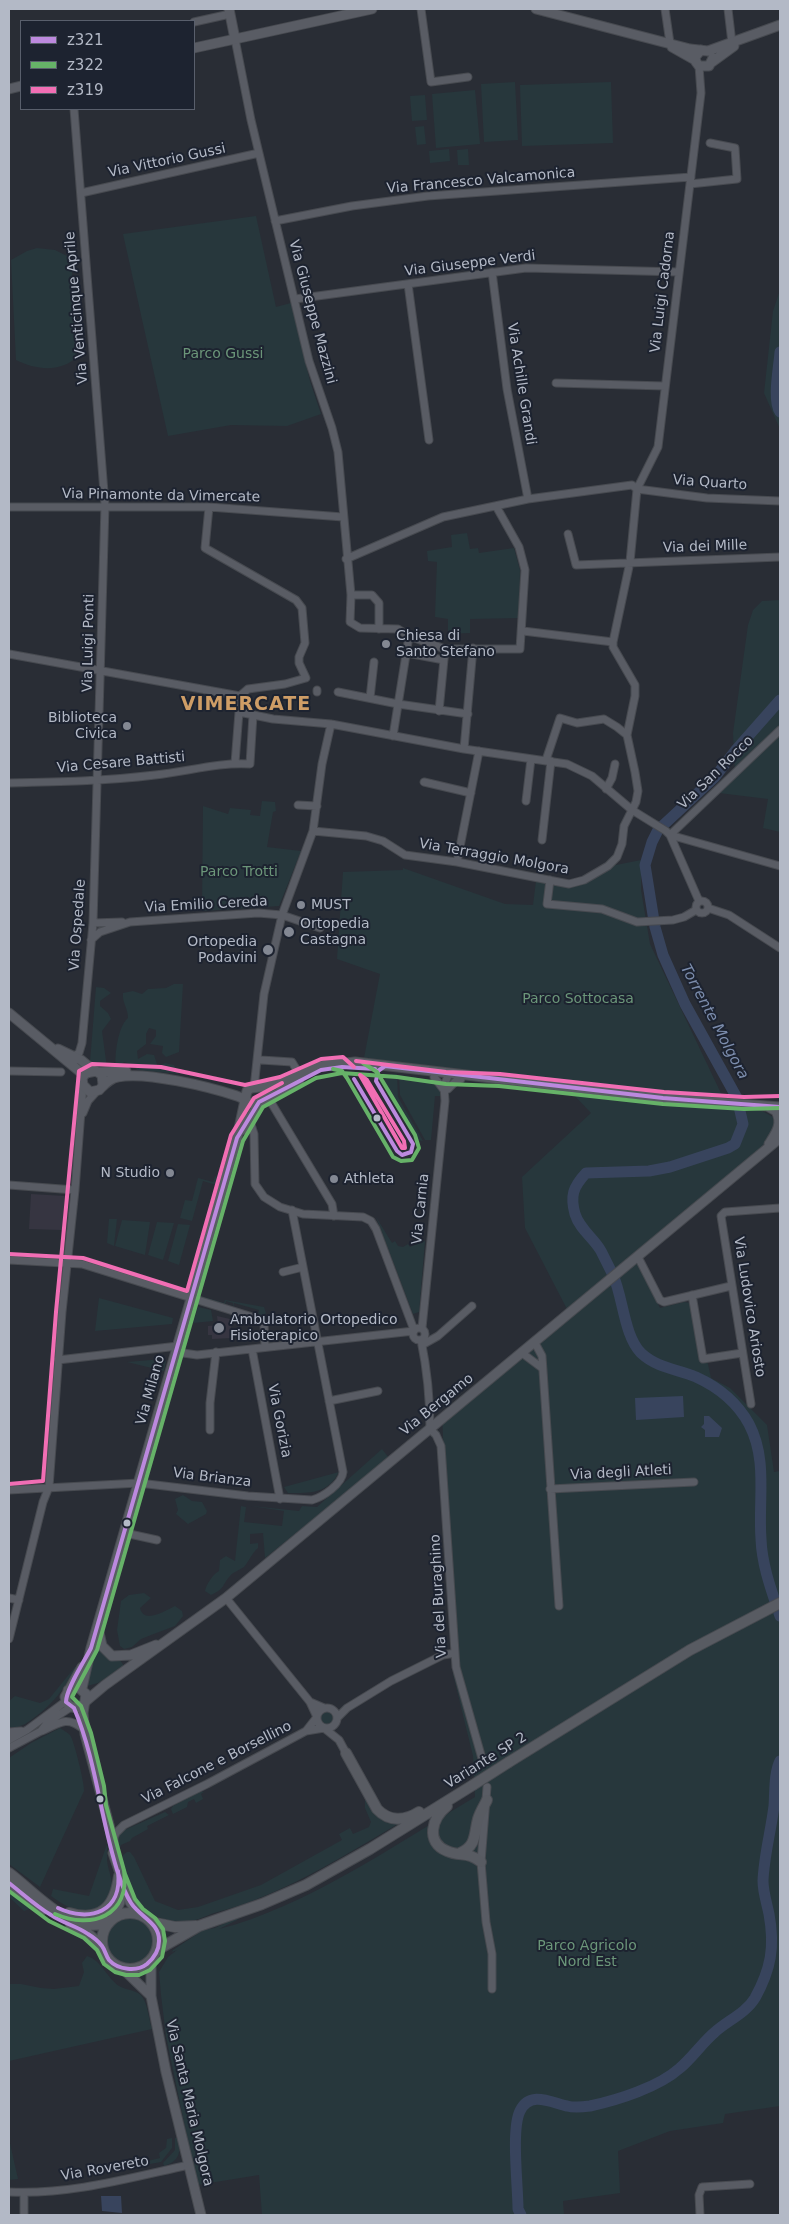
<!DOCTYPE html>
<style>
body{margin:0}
#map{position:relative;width:789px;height:2224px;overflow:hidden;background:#292d35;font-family:"DejaVu Sans",sans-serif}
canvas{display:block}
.frame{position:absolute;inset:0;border:10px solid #b3b9c6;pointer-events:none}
.legend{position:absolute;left:20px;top:20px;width:175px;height:90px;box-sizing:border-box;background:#1d2330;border:1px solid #595f6c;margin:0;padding:6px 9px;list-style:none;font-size:15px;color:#b3b9c6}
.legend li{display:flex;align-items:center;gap:10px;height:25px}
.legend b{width:25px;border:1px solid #595f6c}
</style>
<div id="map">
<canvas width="789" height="2224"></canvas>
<div class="frame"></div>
<ul class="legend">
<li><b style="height:6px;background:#bc89de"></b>z321</li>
<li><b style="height:6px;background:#66b268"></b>z322</li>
<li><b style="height:6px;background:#f16eb4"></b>z319</li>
</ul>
</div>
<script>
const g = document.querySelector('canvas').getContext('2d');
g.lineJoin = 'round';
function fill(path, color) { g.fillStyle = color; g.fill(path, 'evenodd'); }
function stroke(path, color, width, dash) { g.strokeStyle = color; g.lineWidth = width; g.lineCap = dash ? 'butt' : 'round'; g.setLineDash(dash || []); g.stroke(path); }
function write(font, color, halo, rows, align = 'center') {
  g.font = font + ' "DejaVu Sans",sans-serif'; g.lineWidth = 4; g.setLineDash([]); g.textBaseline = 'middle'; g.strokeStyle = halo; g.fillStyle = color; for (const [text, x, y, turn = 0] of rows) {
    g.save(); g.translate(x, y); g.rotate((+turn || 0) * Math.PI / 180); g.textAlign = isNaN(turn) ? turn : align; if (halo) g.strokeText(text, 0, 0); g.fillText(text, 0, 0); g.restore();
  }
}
fill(new Path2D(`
 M 31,1194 L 65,1196 L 62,1230 L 29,1229 Z
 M 217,1316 L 230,1319 L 232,1338 L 212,1339 L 212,1335 L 208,1335 L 208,1326 L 218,1325 Z`), '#363541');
fill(new Path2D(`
 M 515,82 L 518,140 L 484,142 L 481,84 Z
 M 611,82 L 613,143 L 522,146 L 520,85 Z
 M 475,90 L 480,144 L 436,148 L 432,94 Z
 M 425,95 L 427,120 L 412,121 L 410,96 Z
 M 424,126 L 426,144 L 417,145 L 415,127 Z
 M 449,149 L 450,161 L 430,163 L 429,151 Z
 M 468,149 L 469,165 L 458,165 L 457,150 Z
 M 256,216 L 276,307 L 291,303 L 310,381 L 321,414 L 287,426 L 231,425 L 168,436 L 123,234 Z
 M 37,248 L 55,250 L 71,258 L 78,356 C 61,373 36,370 16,360 L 11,260 L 27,251 Z
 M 780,290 L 780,429 L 764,393 L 773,311 Z
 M 467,533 L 470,549 L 478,548 L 479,553 L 514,548 L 520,570 L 519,618 L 470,619 L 470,633 L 448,634 L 448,619 L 435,617 L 437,562 L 428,561 L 427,551 L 452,547 L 451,535 Z
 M 780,600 L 780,832 L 763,828 L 768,799 L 719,793 L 735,775 L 733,733 L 748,625 L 753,610 L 762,601 Z
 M 262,801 L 275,802 L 276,811 L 273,812 L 267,847 L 301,851 L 279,906 L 202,911 L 203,806 L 228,814 L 230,808 L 251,810 L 250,815 L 260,816 Z
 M 641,860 L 641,890 L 650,944 L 728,1108 L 760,1110 L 775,1118 L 773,1134 L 763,1145 L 761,1150 L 634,1256 L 660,1308 L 684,1302 L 690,1303 L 700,1359 L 707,1360 L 711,1378 L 730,1388 L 767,1425 L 774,1472 L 780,1471 L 780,2106 L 725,2114 L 723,2123 L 670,2131 L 618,2151 L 620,2193 L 563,2201 L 564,2215 L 262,2215 L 259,2175 L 197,2185 L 166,2036 L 161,1995 L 159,1972 L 168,1957 L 177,1950 L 172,1952 L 173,1950 L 203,1930 L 215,1928 L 233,1919 L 239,1919 L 219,1929 C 306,1907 398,1843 475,1797 L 473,1756 L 453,1674 L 442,1413 L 568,1311 L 525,1228 L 522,1177 L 591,1113 L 573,1094 L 574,1082 L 364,1058 L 380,974 L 337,959 L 343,872 L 403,870 L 403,868 L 505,904 L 533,905 L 536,881 L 576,886 L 611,866 Z
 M 174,984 L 183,984 L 179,1052 L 166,1057 L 162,1053 L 163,1046 L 150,1044 L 156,1036 L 156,1030 L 149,1028 L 146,1034 L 146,1044 L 137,1051 L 138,1059 L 147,1054 L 154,1055 L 158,1067 L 165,1063 L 174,1065 L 179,1074 L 137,1070 L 133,1065 L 124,1062 L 116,1069 C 114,1056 118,1026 128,1018 C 128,1008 122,1003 123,993 L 133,991 L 142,994 L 148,989 L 166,988 Z
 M 96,987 L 104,988 L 111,993 L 100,1001 L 100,1006 L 108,1013 L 111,1019 L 102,1031 L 107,1068 L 93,1066 L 90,1062 Z
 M 391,1074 L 397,1074 L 398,1097 L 423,1141 L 417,1140 L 385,1086 L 384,1080 Z
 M 399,1075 L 430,1080 L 441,1091 L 441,1096 L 435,1096 L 431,1140 L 425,1140 L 400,1095 Z
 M 215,1176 L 218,1177 L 216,1185 L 203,1181 L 192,1221 L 180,1218 L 185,1200 L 192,1201 L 198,1178 L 213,1182 Z
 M 376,1217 L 392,1243 L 395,1241 L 398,1246 L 403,1247 L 408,1244 L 410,1247 L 425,1241 L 419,1312 L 413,1314 Z
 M 109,1219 L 117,1219 L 114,1246 L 107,1243 Z
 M 122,1220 L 150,1222 L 145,1255 L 115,1246 Z
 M 157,1222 L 174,1223 L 163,1260 L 148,1255 Z
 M 178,1224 L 190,1225 L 179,1265 L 168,1261 Z
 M 201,1296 L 224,1303 L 225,1300 L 264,1307 L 266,1313 L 262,1316 L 258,1315 L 259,1310 L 234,1303 L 233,1308 L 233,1303 L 226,1301 L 225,1305 L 200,1298 Z
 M 99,1298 L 173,1318 L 172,1324 L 95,1331 Z
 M 198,1307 L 211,1310 L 213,1321 L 193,1323 Z
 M 163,1359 L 166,1361 L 164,1371 L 127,1362 Z
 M 382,1449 L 389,1458 L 265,1558 L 263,1533 L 250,1534 L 250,1544 L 258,1543 L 258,1548 C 252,1553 249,1561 244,1567 C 240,1570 233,1572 230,1576 C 221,1586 226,1588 211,1595 L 205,1591 C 206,1585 213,1574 219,1571 L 220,1560 L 226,1556 L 235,1561 L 241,1506 L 246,1507 L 244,1522 L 282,1526 L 284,1511 L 251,1506 L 299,1511 L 302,1506 L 317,1507 Z
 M 339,1472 C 328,1494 310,1493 288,1493 L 284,1487 Z
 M 183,1495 L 192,1501 L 202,1502 L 207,1511 L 206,1514 L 188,1524 L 176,1514 L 178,1510 L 175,1499 Z
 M 144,1593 L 151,1598 L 140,1608 C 144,1625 166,1610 175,1606 L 182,1611 L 183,1616 L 175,1626 L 151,1635 L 141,1639 L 132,1647 L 124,1649 L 120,1646 L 117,1630 L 121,1601 L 129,1595 Z
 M 98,1645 L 107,1656 L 120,1660 L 124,1666 L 98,1683 L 87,1686 L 86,1680 Z
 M 75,1667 L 77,1668 C 62,1692 49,1709 25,1724 L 18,1727 L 9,1727 L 9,1701 L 15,1696 L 40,1703 L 49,1699 Z
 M321 1718a6 6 0 1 1 12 0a6 6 0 1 1-12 0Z
 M 60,1728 C 63,1730 67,1732 70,1735 C 74,1740 85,1785 84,1791 L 40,1887 L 9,1864 L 9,1758 L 31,1743 Z
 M 199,1791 L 204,1792 L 201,1794 L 203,1799 L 196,1803 L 194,1799 L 188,1802 L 187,1807 L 173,1814 L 171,1809 L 173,1806 Z
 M 365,1796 L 398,1824 C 338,1859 281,1896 214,1913 C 205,1916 194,1922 184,1922 C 166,1922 145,1914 134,1899 C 126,1886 121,1870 123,1855 L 127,1852 L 130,1852 L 134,1857 L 155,1901 L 178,1910 L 198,1907 L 261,1885 L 342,1840 L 339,1834 L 350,1828 L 353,1834 L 369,1827 L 371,1822 L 365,1808 Z
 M 165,1812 L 169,1815 L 147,1826 L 148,1829 L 132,1838 L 130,1841 L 121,1845 L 118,1852 L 116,1838 L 120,1832 Z
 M 107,1844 C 108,1850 107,1854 107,1860 C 108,1872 115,1882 111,1895 C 109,1902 103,1905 97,1908 C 80,1916 65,1906 51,1896 L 53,1889 L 89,1896 Z
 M 9,1890 L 31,1907 L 30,1909 L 24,1911 L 9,1897 Z
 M107 1941a24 24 0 1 1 48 0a24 24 0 1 1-48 0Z
 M 87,1956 C 101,1960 107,1978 119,1986 C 125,1990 139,1990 143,1998 C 148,2006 149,2020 152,2029 L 9,2061 L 9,1984 L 21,1984 L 41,1988 L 54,1989 L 79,1986 L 84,1972 L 82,1963 Z
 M 172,2138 L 172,2148 L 161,2162 L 144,2165 L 144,2162 L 160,2158 L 159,2153 L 166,2148 L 167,2139 Z
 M 175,2138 L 178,2138 C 181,2152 180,2161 164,2166 L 163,2163 L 175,2150 Z
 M 9,2139 L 18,2179 L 9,2180 Z`), '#27373c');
fill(new Path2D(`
 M 683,1396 L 684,1417 L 636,1420 L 635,1398 Z
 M 704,1416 L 709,1416 L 722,1428 L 719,1437 L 705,1437 L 705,1430 L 701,1427 L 704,1424 Z
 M 101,2196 L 121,2196 L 122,2213 L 102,2211 Z`), '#38445d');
stroke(new Path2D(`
 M 780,352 C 779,367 772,400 780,412
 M 780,700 L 735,751 L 715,777 L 658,830 L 652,842 L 645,865 L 655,927 L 663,955 L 685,1004 L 737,1098 L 743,1124 L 735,1144 L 728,1148 L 670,1167 L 649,1171 L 586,1173 C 573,1187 570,1196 575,1214 C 580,1230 594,1238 601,1251 C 605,1259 609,1267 613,1275 C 623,1297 624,1336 641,1353 C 657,1368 677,1369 696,1377 C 718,1387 737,1402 749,1424 C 768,1460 758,1500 761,1539 C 762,1566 772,1592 780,1616
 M 521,2215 L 518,2209 C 518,2186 511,2129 520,2111 C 530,2090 552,2103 567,2106 C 574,2108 583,2107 590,2106 C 618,2100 659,2087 680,2068 C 693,2057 702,2043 715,2032 C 727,2021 746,2013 755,1998 C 771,1969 775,1947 769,1914 C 767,1904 763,1892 763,1881 C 764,1855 771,1831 774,1806 C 775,1792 774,1773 780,1761`), '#38445d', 11);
const minor = new Path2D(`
 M 421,9 L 431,82 L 468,77
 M 665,9 L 670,43
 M 728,9 L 732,43
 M 194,22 L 230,14
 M 235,39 L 251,120 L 309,361 L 332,428 L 338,452 L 351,595 L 350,622 L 360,628 L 398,629 L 409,636 L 445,649 L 520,649 L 525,570 L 519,547 L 496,506
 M 690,184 L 737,179 L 735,148 L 710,143
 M 81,193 L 259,153
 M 275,221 L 352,206 L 428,196 L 691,177
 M 492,272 L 507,389 L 528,499
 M 408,284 L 429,440
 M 295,299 L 526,268 L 679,272
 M 556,383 L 665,386
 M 9,507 L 209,507 L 343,517
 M 209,507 L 205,548 L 296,600 L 302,608 L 305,643 L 299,657 L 299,663 L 306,678 L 285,684 L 248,689 L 240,696
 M 568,534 L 576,565 L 780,557
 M 346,559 L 443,517 L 528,499 L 632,485 L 637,489 L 707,498 L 780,501
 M 351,595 L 372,595 L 379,603 L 379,629
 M 523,631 L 613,642
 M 407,653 L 444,660
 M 9,654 L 240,696
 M 317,692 L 317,690
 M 338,692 L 398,704 L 468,714
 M 370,698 L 374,662
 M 439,711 L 445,649
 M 239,712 L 240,696
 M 393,736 L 409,636
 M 464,749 L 473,648
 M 546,760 L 560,718 L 577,723 L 604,719 L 617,727 L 627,735
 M 235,763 L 239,712 L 273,719 L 331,724 L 464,749 L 567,764 L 592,776 L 632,810 L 666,831 L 670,835 L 699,901
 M 424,782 L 471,793
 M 9,783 C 58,782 106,781 155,775 C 186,772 218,762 250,764 L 253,715
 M 606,789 L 612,778 L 615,764
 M 526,801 L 531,759
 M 298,805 L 317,806
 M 313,831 L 366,836 L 383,841 L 405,855 L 457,862 L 569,884 L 584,880 L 608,866 L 617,857 L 622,844 L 624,826 L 636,802 L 638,791 L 635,772 L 627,735 L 635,696 L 635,685 L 613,647 L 613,642 L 630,562 L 637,489 L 658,447 L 701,93 L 699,66
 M 670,835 L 780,730
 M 670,835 L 780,866
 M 542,840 L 551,761
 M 457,862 L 479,751
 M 550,880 L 547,904 L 602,909 L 637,922 L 673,920 L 684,917 L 696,910
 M696 907a6 6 0 1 1 12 0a6 6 0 1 1-12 0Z
 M 708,908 L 729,915 L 780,948
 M 93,923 L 122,922
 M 91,940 L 100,932 L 130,922 L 258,913 L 282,915 L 320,928
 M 261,1060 L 292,1062 L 298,1072
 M 74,1061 L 74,1056 L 79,1053 L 82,1043 L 93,923 L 105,505 L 74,109
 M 9,1071 L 61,1072
 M 434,1077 L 444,1090
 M 254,1088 L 264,994 L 282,915 L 313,831 L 322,764 L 331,724
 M 448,1089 L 456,1081 L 461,1079
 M 269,1099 L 332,1204 L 334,1216
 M 83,1113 L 88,1101 L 97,1091
 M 249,1118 L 254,1134 L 255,1184 L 264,1197 L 280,1207 L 303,1214 L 363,1217 L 371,1221 L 376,1229 L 414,1330
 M 9,1185 L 75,1190
 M 638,1257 L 660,1300 L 664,1302 L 731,1286
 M 9,1260 L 82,1264 L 259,1319 L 264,1323 L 265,1347
 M 283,1272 L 303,1267
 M 692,1295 L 703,1359 L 742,1353
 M413 1334a6 6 0 1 1 12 0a6 6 0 1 1-12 0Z
 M 422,1328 L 445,1101 L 444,1086 L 449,1073
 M 421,1340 C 427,1369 430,1399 430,1429 L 436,1435 L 441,1446 L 456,1667 L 483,1762
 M 535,1343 L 542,1356 L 559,1606
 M 422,1345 L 438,1336 L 472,1306
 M 252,1349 L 280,1499
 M 176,1352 L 197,1355 L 414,1331
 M 522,1353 L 542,1368
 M 58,1360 L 178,1346
 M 329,1401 L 378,1391
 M 751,1404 L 721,1216 L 725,1212 L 780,1208
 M 210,1430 L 210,1403 L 216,1352
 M 550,1489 L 694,1482
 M 9,1490 L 139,1483 L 248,1496 L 312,1500 C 323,1497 342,1484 343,1472 L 292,1210
 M 125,1533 L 157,1540
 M 9,1598 L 19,1600
 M 226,1598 L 310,1702 L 324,1708
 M 9,1639 L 43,1502 L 49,1487 L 62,1312 L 75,1190 L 83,1085
 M317 1718a10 10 0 1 1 20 0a10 10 0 1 1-20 0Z
 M 337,1718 L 347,1708 L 391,1681 L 443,1655 L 455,1653
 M 42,1731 C 58,1724 66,1715 82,1728
 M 306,1731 L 324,1728 L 339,1740 L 346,1753
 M 9,1732 L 21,1731
 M 9,1740 L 27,1730 L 66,1701
 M 9,1748 L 41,1731 L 48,1722 L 71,1707
 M 487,1787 L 481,1862 L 486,1922 L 492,1954 L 492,1989
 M 113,1840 L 116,1833 L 124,1825 L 207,1784 L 306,1731 L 317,1717 L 310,1702
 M 9,2192 C 70,2195 129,2178 189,2165
 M 24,2215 L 24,2193
 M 700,2215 L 699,2195 L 702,2187 L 750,2184`);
const tertiary = new Path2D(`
 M 229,9 L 235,39
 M 536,9 L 690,49 L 708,51 L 780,25
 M 672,47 L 695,60
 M 194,48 L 372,9
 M 701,50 L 695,57 L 696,62 L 699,66 L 709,66 L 713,58
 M 712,62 L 734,46
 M 9,89 L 21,86
 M 9,1013 L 84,1075
 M 58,1049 L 81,1060 L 93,1070
 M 99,1072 L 126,1071
 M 103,1085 L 102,1075 L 96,1071 L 86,1073 L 82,1078 L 83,1085 L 90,1092 L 99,1090 C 105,1084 110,1078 118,1077 C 145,1071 210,1087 237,1096 C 244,1098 247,1103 254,1104 L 277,1094 L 299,1081
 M 247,1091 L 251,1088 L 270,1086 L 287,1081 L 319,1066 L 355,1062 L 663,1098 L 780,1107
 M 242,1130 L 261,1101
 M 769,1144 C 776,1133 783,1124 776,1111 L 769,1107
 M 98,1628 L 102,1646 L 112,1656 L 131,1655 L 156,1645
 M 82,1667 L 65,1697 C 67,1708 77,1711 85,1703
 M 82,1688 L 91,1648 L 237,1138 L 247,1091
 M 68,1690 L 78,1687 L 86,1694 L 83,1713 L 85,1734 L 113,1840 L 115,1857
 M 86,1701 L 105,1685 L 226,1598 L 780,1138
 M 113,1853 L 130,1902 L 139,1914
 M 113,1919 L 120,1902 L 120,1886
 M 151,1960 L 151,1996 L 166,2072 L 201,2215
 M 122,1968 L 151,1996`);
const secondary = new Path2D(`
 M 346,1753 L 377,1809 C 389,1822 405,1821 419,1812
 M 509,1762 L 690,1650 L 780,1603
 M 447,1806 C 432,1818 425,1842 447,1851 C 460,1857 468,1851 481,1862
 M 460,1853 C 477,1846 474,1833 478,1819 C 480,1812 484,1806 487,1800
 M 9,1873 C 36,1893 72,1938 110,1921
 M 9,1883 L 44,1909
 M102 1941a28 28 0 1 1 56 0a28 28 0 1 1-56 0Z
 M 69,1913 C 102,1923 115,1905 119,1876
 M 151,1922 L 175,1927 L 196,1926
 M 71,1925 L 87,1933 L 102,1946
 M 157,1950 L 199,1926 L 262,1904 L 306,1885 L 370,1849 L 473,1785`);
stroke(minor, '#474a50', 9);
stroke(tertiary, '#474a50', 11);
stroke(secondary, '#474a50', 12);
stroke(minor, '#595c64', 7);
stroke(tertiary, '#595c64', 9);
stroke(secondary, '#585b62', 10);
const secondaryBridge = new Path2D(`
 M 473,1785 L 509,1762`);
stroke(secondaryBridge, '#474a50', 12, []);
stroke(secondaryBridge, '#585b62', 10);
stroke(new Path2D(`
 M 354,1079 L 397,1151 L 402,1155 L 411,1152 L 413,1144 L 376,1081 L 378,1071 L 385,1066 L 663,1098 L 780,1107
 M 259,1102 L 321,1070 L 342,1067 L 375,1069
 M 74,1708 L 66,1702 C 66,1689 84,1662 91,1648 L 237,1138 L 259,1102
 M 9,1883 C 23,1894 36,1906 51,1915 C 62,1923 77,1926 88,1934 C 93,1937 99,1942 102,1946 C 105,1950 106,1956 109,1960 C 118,1970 137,1972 147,1964 C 154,1958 159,1950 159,1941 C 160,1923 140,1917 131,1903 C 126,1895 122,1885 119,1876 C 100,1820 97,1762 74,1708
 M 58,1908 C 90,1923 123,1912 118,1871`), '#bc89de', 4);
stroke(new Path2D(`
 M 333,1069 L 342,1071 L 347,1078 L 393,1157 L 401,1161 L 412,1160 L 419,1148 L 415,1135 L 377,1072 L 363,1063
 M 9,1891 L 49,1921 L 84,1938 L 97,1950 L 104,1964 L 115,1972 L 126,1975 L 139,1975 L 150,1970 L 162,1957 L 165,1941 L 163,1929 L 155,1918 L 143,1909 L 135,1899 L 125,1874 L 106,1805 L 104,1786 L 91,1733 L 81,1706 L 72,1697 L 97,1650 L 243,1141 L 263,1107 L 316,1078 L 342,1073 L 397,1077 L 446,1084 L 499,1086 L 663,1104 L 744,1109 L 780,1108
 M 55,1914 C 92,1930 130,1916 124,1870`), '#66b268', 4);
stroke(new Path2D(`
 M 356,1061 L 446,1072 L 500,1074 L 664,1092 L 744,1097 L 780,1096
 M 360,1075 L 367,1080 L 404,1141 L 405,1148 L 402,1148 Z
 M 9,1254 L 83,1258 L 187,1291 L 231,1135 L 254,1098 L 282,1083
 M 9,1484 L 43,1481 L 56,1312 L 79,1071 L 92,1064 L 161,1067 L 245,1085 L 280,1077 L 321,1059 L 343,1057 L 354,1067`), '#f16eb4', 4);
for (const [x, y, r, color] of [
 [386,644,5,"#838893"],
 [127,726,5,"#838893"],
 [301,905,5,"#838893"],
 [289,932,6,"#838893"],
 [268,950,6,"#838893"],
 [377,1118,4.5,"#b3b9c6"],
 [170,1173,5,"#838893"],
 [334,1179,5,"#838893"],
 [219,1328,6,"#838893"],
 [127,1523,4.5,"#b3b9c6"],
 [100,1799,4.5,"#b3b9c6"]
]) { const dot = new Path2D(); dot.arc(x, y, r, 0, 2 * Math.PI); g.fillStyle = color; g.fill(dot); stroke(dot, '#1d2330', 2); }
write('14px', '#b3b9c6', '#1d2330', [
 ["Via Vittorio Gussi",167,161,-12],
 ["Via Francesco Valcamonica",481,181,-5],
 ["Via Giuseppe Verdi",470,264,-7],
 ["Via Luigi Cadorna",663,292,-83],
 ["Via Venticinque Aprile",77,308,-95],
 ["Via Giuseppe Mazzini",312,312,75],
 ["Via Achille Grandi",521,384,81],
 ["Via Quarto",710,483,4],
 ["Via Pinamonte da Vimercate",161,496,1],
 ["Via dei Mille",705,547,-2],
 ["Via Luigi Ponti",89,643,-89],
 ["Via Cesare Battisti",121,763,-5],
 ["Via San Rocco",716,773,-44],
 ["Via Terraggio Molgora",494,857,10],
 ["Via Emilio Cereda",206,905,-3],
 ["Via Ospedale",78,925,-86],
 ["Via Carnia",421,1209,-84],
 ["Via Ludovico Ariosto",749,1307,81],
 ["Via Milano",151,1390,-74],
 ["Via Bergamo",437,1405,-39],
 ["Via Gorizia",279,1421,79],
 ["Via degli Atleti",621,1473,-3],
 ["Via Brianza",212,1478,7],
 ["Via del Buraghino",439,1596,-93],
 ["Variante SP 2",486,1761,-32],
 ["Via Falcone e Borsellino",217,1763,-27],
 ["Via Santa Maria Molgora",189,2103,77],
 ["Via Rovereto",105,2169,-10]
]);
write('14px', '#6b9679', '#1d2330', [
 ["Parco Gussi",223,354],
 ["Parco Trotti",239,872],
 ["Parco Sottocasa",578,999],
 ["Parco Agricolo",587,1946],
 ["Nord Est",587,1962]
]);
write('14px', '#b3b9c6', '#1d2330', [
 ["Chiesa di",396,636],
 ["Santo Stefano",396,652],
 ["Biblioteca",117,718,"right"],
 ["Civica",117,734,"right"],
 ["MUST",311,905],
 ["Ortopedia",300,924],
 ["Castagna",300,940],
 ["Ortopedia",257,942,"right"],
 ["Podavini",257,958,"right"],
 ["N Studio",160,1173,"right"],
 ["Athleta",344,1179],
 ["Ambulatorio Ortopedico",230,1320],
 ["Fisioterapico",230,1336]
], 'left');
write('italic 15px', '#7c8dad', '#1d2330', [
 ["Torrente Molgora",714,1022,62]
]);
g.letterSpacing = '1px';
write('bold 19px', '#ce9d66', '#1d2330', [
 ["VIMERCATE",246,705]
]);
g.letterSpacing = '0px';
</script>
